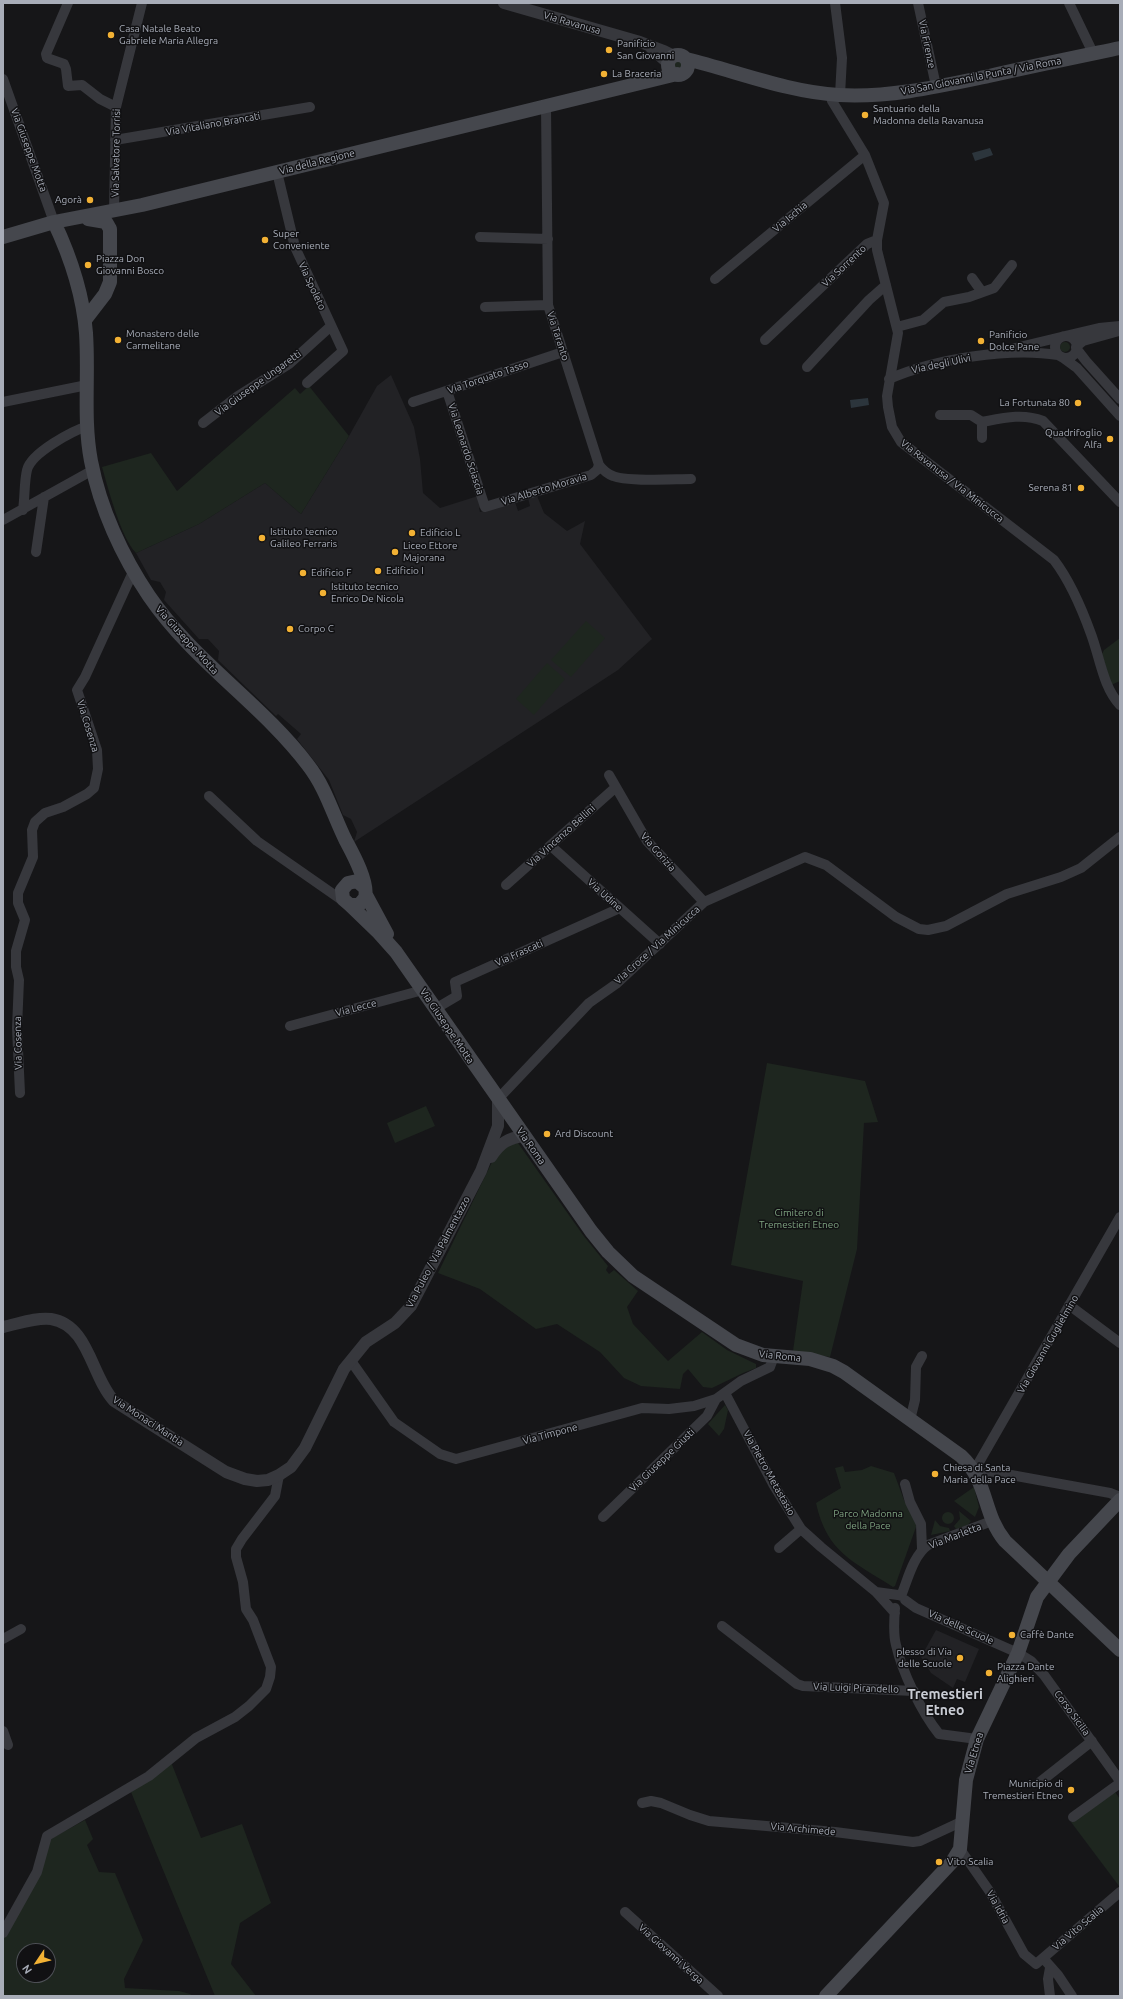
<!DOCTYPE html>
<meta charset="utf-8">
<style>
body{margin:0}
#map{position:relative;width:1123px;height:1999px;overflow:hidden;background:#161618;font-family:Ubuntu,sans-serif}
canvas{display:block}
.frame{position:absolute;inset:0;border:4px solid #a8adb8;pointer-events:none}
.north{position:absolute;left:16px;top:1943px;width:40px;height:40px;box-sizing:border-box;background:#111113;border:1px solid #4d4f55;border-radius:50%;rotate:235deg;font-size:11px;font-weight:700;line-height:16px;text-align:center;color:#a8adb8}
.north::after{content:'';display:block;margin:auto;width:14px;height:18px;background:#f2b134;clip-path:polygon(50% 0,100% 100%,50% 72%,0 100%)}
</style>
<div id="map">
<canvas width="1123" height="1999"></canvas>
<div class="frame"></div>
<div class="north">N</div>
</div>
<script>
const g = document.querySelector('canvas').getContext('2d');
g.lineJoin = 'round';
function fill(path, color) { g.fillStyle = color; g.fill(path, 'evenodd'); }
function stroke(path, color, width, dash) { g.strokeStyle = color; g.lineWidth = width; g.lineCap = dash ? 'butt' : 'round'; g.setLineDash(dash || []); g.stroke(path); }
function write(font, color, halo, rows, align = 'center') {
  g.font = font + ' Ubuntu,sans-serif'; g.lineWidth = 3; g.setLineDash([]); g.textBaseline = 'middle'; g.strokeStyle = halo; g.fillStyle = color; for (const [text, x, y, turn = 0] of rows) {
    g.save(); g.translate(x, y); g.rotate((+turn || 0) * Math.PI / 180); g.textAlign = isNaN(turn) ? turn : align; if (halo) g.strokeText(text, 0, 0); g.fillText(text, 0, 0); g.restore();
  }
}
fill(new Path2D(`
 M 391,375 L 414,427 L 420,459 L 423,493 L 440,508 L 478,496 L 482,507 L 479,508 L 480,512 L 515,502 L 518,511 L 530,506 L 528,498 L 537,496 L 544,513 L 567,531 L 585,521 L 580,544 L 652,639 L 618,670 L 354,842 L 357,832 L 351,819 L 343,815 L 329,780 L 297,739 L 301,734 L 278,714 L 276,716 L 218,660 L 219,651 L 208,639 L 199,639 L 164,600 L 166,592 L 160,582 L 151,580 L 136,553 L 199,524 L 265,483 L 301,514 L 349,436 L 377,386 Z
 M 936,1630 L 979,1649 L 965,1682 L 957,1679 L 953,1688 L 931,1673 L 921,1657 Z`), '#222225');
fill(new Path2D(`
 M 676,60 L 682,61 L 686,65 L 685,69 L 672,68 L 671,63 Z
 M1060 347a5 5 0 1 1 10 0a5 5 0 1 1-10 0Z
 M 309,386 L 349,436 L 301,514 L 265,483 L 199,524 L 136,553 C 121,538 108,488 102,467 L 151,453 L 177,491 L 295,388 L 300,394 Z
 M 586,621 L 605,638 L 571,677 L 551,660 Z
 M 1120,638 L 1120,681 L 1111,685 L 1102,654 L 1104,650 Z
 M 547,663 L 565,679 L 534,715 L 516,699 Z
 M 767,1063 L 865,1081 L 878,1122 L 864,1123 L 857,1249 L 830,1357 L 793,1351 L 803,1281 L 731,1265 Z
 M 426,1106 L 435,1126 L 395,1143 L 387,1123 Z
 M 518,1143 L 583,1235 L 608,1266 L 606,1270 L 609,1274 L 614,1270 L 638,1291 L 627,1307 L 633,1324 L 668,1361 L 702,1332 L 727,1350 L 756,1364 L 756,1368 L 743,1373 L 712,1388 L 703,1387 L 688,1369 L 683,1374 L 680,1389 L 641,1386 L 624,1378 L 600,1352 L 557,1324 L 536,1329 L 480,1289 L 438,1273 L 492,1162 L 503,1146 Z
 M 725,1405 L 728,1410 L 724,1429 L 719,1436 L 708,1424 Z
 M 843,1466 L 845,1472 L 862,1470 L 871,1466 L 894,1473 L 904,1500 L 916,1522 L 916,1527 L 895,1586 L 893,1587 C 853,1561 827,1553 816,1503 L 841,1488 L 835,1468 Z
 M 974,1487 L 979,1507 L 975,1517 L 954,1501 Z
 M 959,1511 L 971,1521 L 968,1525 L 956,1529 L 954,1526 L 960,1519 Z
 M942 1518a6 6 0 1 1 12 0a6 6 0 1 1-12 0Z
 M 935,1520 L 940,1526 L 949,1528 L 950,1531 L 931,1535 Z
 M 171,1762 L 201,1838 L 242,1824 L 271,1903 L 240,1923 L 231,1964 L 256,1996 L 215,1996 L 131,1792 Z
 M 1115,1792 L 1120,1799 L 1119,1886 L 1071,1822 Z
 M 85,1820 L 93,1839 L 87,1845 L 99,1872 L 115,1873 L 143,1940 L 124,1979 L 125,1988 L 179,1991 L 190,1994 L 192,1996 L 3,1996 L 3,1940 L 47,1843 L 54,1837 ZM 24,1951 L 48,1951 L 48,1975 L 24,1975 Z`), '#1e261f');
fill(new Path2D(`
 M 990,148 L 993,155 L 975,161 L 972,153 Z
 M 868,398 L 869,405 L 851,408 L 850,400 Z`), '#2c353c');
stroke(new Path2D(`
 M 68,3 L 46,54 L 47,58 L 64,64 L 66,69 L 68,86 L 82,85 L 100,99 L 116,107
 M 835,3 L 842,58 L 840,95
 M 918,3 L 936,86
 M 1069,3 L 1093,53
 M 3,79 L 54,222
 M 830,94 L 832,101 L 865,155 L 884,203 L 877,240 L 877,250 L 898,333 L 887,396 L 888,407 L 892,427 L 901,442 L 1054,560 C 1070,581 1082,609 1091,634 C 1100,658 1103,687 1120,705
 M 546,106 L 548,305 L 599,465 C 603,470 607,474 613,476 C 627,482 674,479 691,479
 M 115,140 L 310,107
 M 277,172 L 295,247 L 343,351 L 307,383
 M 114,211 L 116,107 L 142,3
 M 480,237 L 548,239
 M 972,278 L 982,292
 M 715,279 L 865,155
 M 485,307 L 548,305
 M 897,327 L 923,320 L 944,302 L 969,297 L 994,288 L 1012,265
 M 1065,336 L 1099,328 L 1120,326
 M1055 347a11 11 0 1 1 22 0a11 11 0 1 1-22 0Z
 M 765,340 L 867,244 L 877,240
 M 1076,347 L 1083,341 L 1119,331
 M 1076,348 L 1086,361 L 1120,399
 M 1011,349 L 1061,337
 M 1062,357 L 1077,368 L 1120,416
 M 807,367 L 869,300 L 886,285
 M 889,379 C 935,359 1009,347 1058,355
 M 447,391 L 485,507 L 591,475 L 597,470 L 599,465
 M 3,402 L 87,385
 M 413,402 L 563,352
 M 940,415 L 971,415 L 982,422
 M 982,422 C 1003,418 1023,413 1043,421 L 1120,502
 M 203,423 L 238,396 L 289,364 L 331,326
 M 982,438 L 982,422
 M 23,510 C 25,497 24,483 27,470 C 31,453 72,431 88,426
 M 3,520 L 93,470
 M 36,552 L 44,497
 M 609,775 L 647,841 L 704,902
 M 209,796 L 257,841 L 346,903
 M 551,846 L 660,944
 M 506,885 L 616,787
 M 435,1009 L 457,996 L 455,982 L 620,908
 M 290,1026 L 423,990
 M 20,1093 L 17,1028 L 19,980 L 16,967 L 16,951 L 25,920 L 18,903 L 18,893 L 33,857 L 32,830 L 35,822 L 45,813 L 63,807 L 87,794 L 94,788 L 98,769 L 97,750 L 77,690 L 85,677 L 133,572
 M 498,1099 L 589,1003 L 616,984 L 704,902 L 805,857 L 826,865 L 896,917 L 919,929 L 928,930 L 946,926 L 1007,894 L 1061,877 L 1081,868 L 1120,837
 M 1069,1305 L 1120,1343
 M 351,1361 L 394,1422 L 440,1454 L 456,1459 L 642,1408 L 669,1409 L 694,1406 L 716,1399 L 741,1381 L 770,1367 L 774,1356
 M 725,1393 L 773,1484 L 801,1529 L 821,1547 L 876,1592 L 895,1613
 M 910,1420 L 915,1400 L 916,1367 L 922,1356
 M 974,1471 L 1120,1217
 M 978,1478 L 989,1471 L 1110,1493 L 1120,1497
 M 905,1484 L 910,1502 L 921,1524 L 922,1549
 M 603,1517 L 707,1416 L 716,1399
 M 779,1548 L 801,1529
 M 876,1592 L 898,1595
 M 901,1596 C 908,1579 913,1556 928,1545 L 992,1521
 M 905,1600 L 916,1608 L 1018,1653 L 1031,1661 L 1044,1675 L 1120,1781
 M 895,1608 C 894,1620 893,1634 896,1645 C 902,1672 922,1713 939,1734 L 977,1739
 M 722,1626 L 797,1684 L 803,1686 L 914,1691
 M 3,1639 L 21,1629
 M 3,1731 L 8,1745
 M 1040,1782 L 1092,1741
 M 642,1803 L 651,1801 L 661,1803 L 690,1815 L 709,1821 L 835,1832 L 913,1842 L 920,1841 L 963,1821
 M 1073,1817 L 1120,1783
 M 960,1849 L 990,1892 L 1024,1954 L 1036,1964 L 1120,1892
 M 625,1912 L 718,1996
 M 3,1933 L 37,1872 L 47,1836 L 149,1776 L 196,1738 L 235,1717 L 249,1706 L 266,1689 L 270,1677 L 271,1667 L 253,1620 L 246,1609 L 243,1582 L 236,1557 L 236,1549 L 242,1539 L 275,1496 L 279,1475
 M 1043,1958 L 1058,1975 L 1072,1996
 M 1050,1996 L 1048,1979 L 1050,1968`), '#37383d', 10);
stroke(new Path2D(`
 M 504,3 L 640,42 L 664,51 L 674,56
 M 652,49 L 667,62
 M 491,1157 C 500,1143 508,1138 524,1136
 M 3,1327 C 18,1324 36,1317 51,1319 C 89,1325 91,1376 114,1401 L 226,1472 L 245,1479 L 257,1481 L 268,1480 L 279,1475 L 291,1467 L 305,1448 L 344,1369 L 366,1342 L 395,1323 L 411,1306 L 481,1171 L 498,1126 L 498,1099`), '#37383d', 12);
stroke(new Path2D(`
 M668 65a10 10 0 1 1 20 0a10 10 0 1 1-20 0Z
 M 686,59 C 736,71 787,92 839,95 C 889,98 941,86 989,76 C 1033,66 1077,57 1120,48
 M 54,222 C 71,258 83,294 86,333 C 89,376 83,419 91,461 C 100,508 122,556 149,596 C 194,662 261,703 308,765 C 326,788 333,815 346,841 C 353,854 369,883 365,898 L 359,905 L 350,905 L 343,899 L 342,890 L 348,883 L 357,881 L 364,887
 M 3,237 L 54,222 L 142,205 L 677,74
 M 85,320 L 105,294 L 110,282 L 110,229 L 106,222 L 88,219
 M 366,895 L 387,934
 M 350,905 L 379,933 L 396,952 L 591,1231 L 608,1252 L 633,1276 L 736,1345 L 763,1355 L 810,1359 L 833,1366 L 844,1372 L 961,1456 C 989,1482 982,1513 1005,1541 L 1120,1650
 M 826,1996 L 952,1862 L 960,1849 L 966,1780 L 977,1739 L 1018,1653 L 1037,1597 L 1069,1554 L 1120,1500`), '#45474d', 14);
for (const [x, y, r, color] of [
 [111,35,4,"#f2b134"],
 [609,50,4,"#f2b134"],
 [604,74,4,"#f2b134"],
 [865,115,4,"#f2b134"],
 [90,200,4,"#f2b134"],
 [265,240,4,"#f2b134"],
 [88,265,4,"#f2b134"],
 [118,340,4,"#f2b134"],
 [981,341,4,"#f2b134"],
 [1078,403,4,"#f2b134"],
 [1110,439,4,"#f2b134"],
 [1081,488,4,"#f2b134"],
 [412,533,4,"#f2b134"],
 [262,538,4,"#f2b134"],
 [395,552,4,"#f2b134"],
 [378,571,4,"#f2b134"],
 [303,573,4,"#f2b134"],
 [323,593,4,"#f2b134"],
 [290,629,4,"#f2b134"],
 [547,1134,4,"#f2b134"],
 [935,1474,4,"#f2b134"],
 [1012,1635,4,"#f2b134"],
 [960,1658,4,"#f2b134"],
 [989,1673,4,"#f2b134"],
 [1071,1790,4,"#f2b134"],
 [939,1862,4,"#f2b134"]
]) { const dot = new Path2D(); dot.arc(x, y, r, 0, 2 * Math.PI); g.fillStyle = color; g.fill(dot); stroke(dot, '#111113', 1.5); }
write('10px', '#a8adb8', '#111113', [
 ["Via Ravanusa",572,23,16],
 ["Via Firenze",927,44,78],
 ["Via San Giovanni la Punta / Via Roma",981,76,-11],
 ["Via Vitaliano Brancati",213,124,-10],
 ["Via Giuseppe Motta",29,150,70],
 ["Via Salvatore Torrisi",116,153,-89],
 ["Via della Regione",317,162,-14],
 ["Via Ischia",790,217,-40],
 ["Via Sorrento",844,266,-43],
 ["Via Spoleto",312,286,65],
 ["Via Taranto",558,336,72],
 ["Via degli Ulivi",941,364,-12],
 ["Via Torquato Tasso",488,377,-19],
 ["Via Giuseppe Ungaretti",258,383,-36],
 ["Via Leonardo Sciascia",466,449,72],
 ["Via Ravanusa / Via Minicucca",952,481,38],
 ["Via Alberto Moravia",544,489,-17],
 ["Via Giuseppe Motta",187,640,48],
 ["Via Cosenza",88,726,73],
 ["Via Vincenzo Bellini",561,836,-42],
 ["Via Gorizia",658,852,49],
 ["Via Udine",605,895,42],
 ["Via Croce / Via Minicucca",657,945,-42],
 ["Via Frascati",519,953,-24],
 ["Via Lecce",356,1008,-15],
 ["Via Giuseppe Motta",447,1026,56],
 ["Via Cosenza",18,1043,-91],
 ["Via Roma",531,1146,55],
 ["Via Puleo / Via Palmentazzo",438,1252,-62],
 ["Via Giovanni Guglielmino",1048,1344,-60],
 ["Via Roma",780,1356,6],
 ["Via Monaci Mantia",148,1421,33],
 ["Via Timpone",550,1434,-15],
 ["Via Giuseppe Giusti",662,1460,-44],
 ["Via Pietro Metastasio",769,1473,61],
 ["Via Marletta",955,1536,-21],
 ["Via delle Scuole",961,1627,24],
 ["Via Luigi Pirandello",856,1688,2],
 ["Corso Sicilia",1072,1713,54],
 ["Via Etnea",974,1753,-73],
 ["Via Archimede",803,1829,5],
 ["Via Idria",998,1907,61],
 ["Via Vito Scalia",1078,1928,-40],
 ["Via Giovanni Verga",671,1954,42]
]);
write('10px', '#a8adb8', '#111113', [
 ["Casa Natale Beato",119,29],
 ["Gabriele Maria Allegra",119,41],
 ["Panificio",617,44],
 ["San Giovanni",617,56],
 ["La Braceria",612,74],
 ["Santuario della",873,109],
 ["Madonna della Ravanusa",873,121],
 ["Agorà",82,200,"right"],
 ["Super",273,234],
 ["Conveniente",273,246],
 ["Piazza Don",96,259],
 ["Giovanni Bosco",96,271],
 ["Monastero delle",126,334],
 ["Carmelitane",126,346],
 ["Panificio",989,335],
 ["Dolce Pane",989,347],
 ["La Fortunata 80",1070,403,"right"],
 ["Quadrifoglio",1102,433,"right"],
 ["Alfa",1102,445,"right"],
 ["Serena 81",1073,488,"right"],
 ["Istituto tecnico",270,532],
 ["Galileo Ferraris",270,544],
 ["Edificio L",420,533],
 ["Liceo Ettore",403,546],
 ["Majorana",403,558],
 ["Edificio I",386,571],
 ["Edificio F",311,573],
 ["Istituto tecnico",331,587],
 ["Enrico De Nicola",331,599],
 ["Corpo C",298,629],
 ["Ard Discount",555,1134],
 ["Chiesa di Santa",943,1468],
 ["Maria della Pace",943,1480],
 ["Caffè Dante",1020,1635],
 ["plesso di Via",952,1652,"right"],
 ["delle Scuole",952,1664,"right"],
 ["Piazza Dante",997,1667],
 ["Alighieri",997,1679],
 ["Municipio di",1063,1784,"right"],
 ["Tremestieri Etneo",1063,1796,"right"],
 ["Vito Scalia",947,1862]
], 'left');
write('10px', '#7fa381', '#111113', [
 ["Cimitero di",799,1213],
 ["Tremestieri Etneo",799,1225],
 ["Parco Madonna",868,1514],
 ["della Pace",868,1526]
]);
write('bold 14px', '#c9ccd4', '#111113', [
 ["Tremestieri",945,1694],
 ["Etneo",945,1710]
]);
</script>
